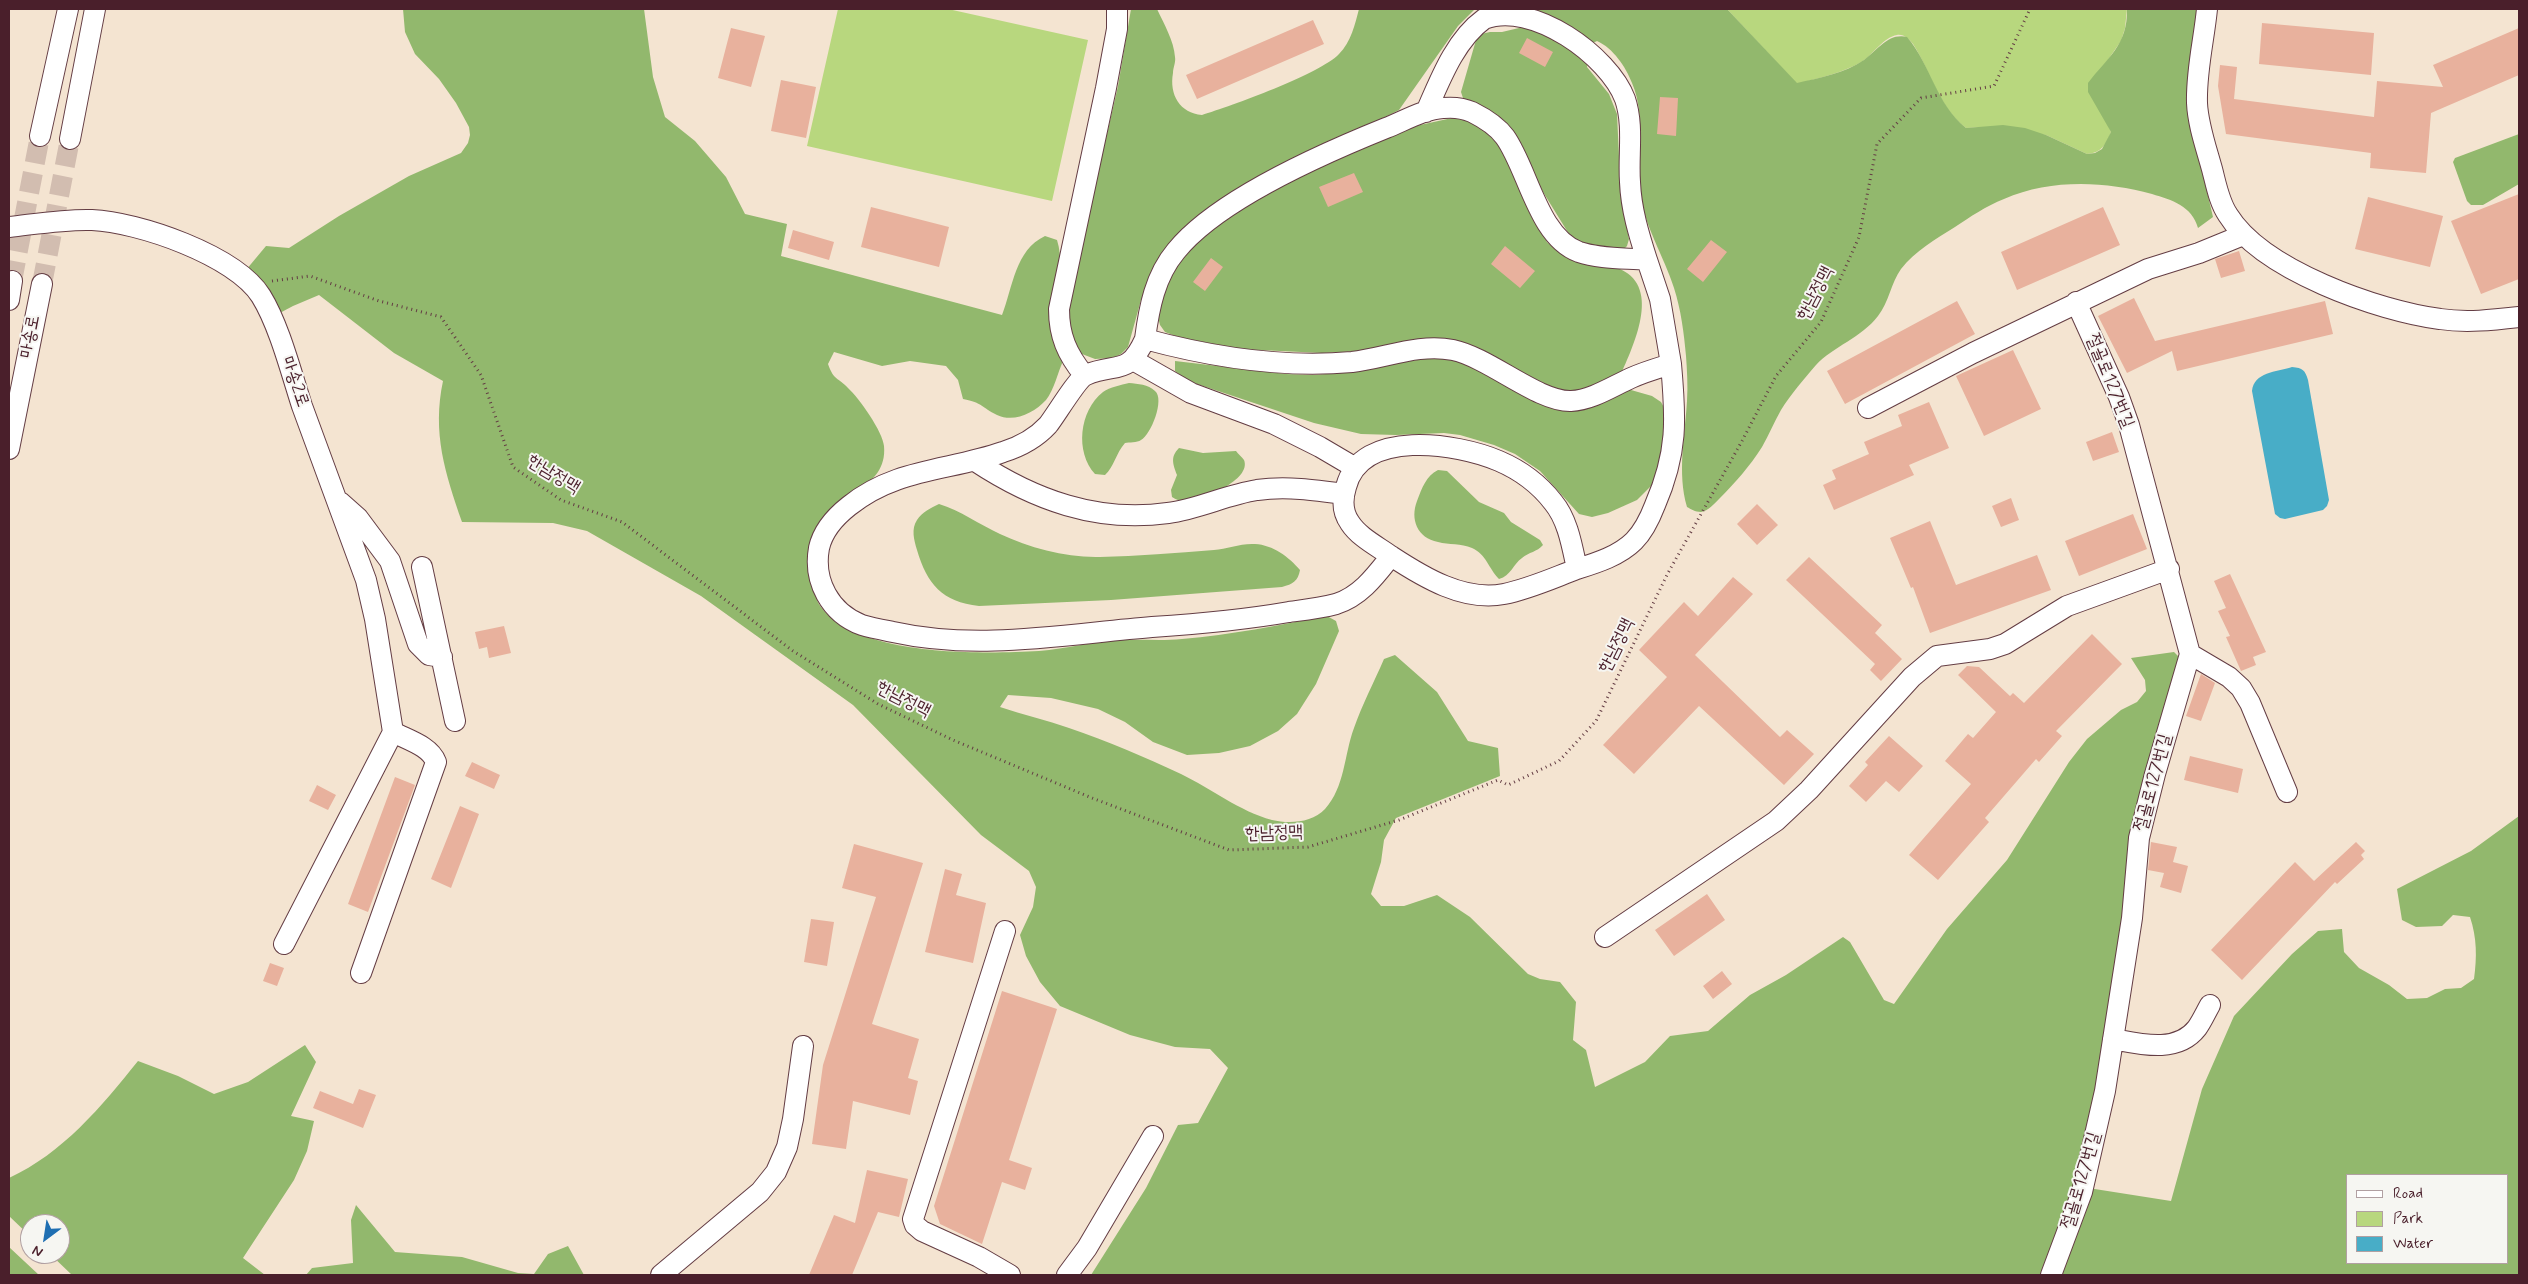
<!DOCTYPE html>
<meta charset="utf-8">
<style>
body{margin:0}
#map{position:relative;width:2528px;height:1284px;overflow:hidden;background:#f4e4d1;font-family:Mynerve,sans-serif}
canvas{display:block}
.frame{position:absolute;inset:0;border:10px solid #4a1f2b;pointer-events:none}
.legend{position:absolute;left:2346px;top:1174px;width:162px;height:90px;box-sizing:border-box;background:#f6f6f2;border:1px solid #b1a0a2;margin:0;padding:6px 9px;list-style:none;font-size:15px;color:#4a1f2b}
.legend li{display:flex;align-items:center;gap:10px;height:25px}
.legend b{width:25px;border:1px solid #b1a0a2}
.north{position:absolute;left:20px;top:1214px;width:50px;height:50px;box-sizing:border-box;background:#f6f6f2;border:1px solid #b1a0a2;border-radius:50%;rotate:211deg;font-size:14px;font-weight:700;line-height:20px;text-align:center;color:#4a1f2b}
.north::after{content:'';display:block;margin:auto;width:18px;height:22px;background:#1f6fb2;clip-path:polygon(50% 0,100% 100%,50% 72%,0 100%)}
</style>
<div id="map">
<canvas width="2528" height="1284"></canvas>
<div class="frame"></div>
<ul class="legend">
<li><b style="height:6px;background:#fff"></b>Road</li>
<li><b style="height:14px;background:#b8d77e"></b>Park</li>
<li><b style="height:14px;background:#48adc7"></b>Water</li>
</ul>
<div class="north">N</div>
</div>
<script>
const g = document.querySelector('canvas').getContext('2d');
g.lineJoin = 'round';
function fill(path, color) { g.fillStyle = color; g.fill(path, 'evenodd'); }
function stroke(path, color, width, dash) { g.strokeStyle = color; g.lineWidth = width; g.lineCap = dash ? 'butt' : 'round'; g.setLineDash(dash || []); g.stroke(path); }
function write(font, color, halo, rows, align = 'center') {
  g.font = font + ' Mynerve,"Poor Story",sans-serif'; g.lineWidth = 4; g.setLineDash([]); g.textBaseline = 'middle'; g.strokeStyle = halo; g.fillStyle = color; for (const [text, x, y, turn = 0] of rows) {
    g.save(); g.translate(x, y); g.rotate((+turn || 0) * Math.PI / 180); g.textAlign = isNaN(turn) ? turn : align; if (halo) g.strokeText(text, 0, 0); g.fillText(text, 0, 0); g.restore();
  }
}
fill(new Path2D(`
 M 838,9 L 948,9 L 1088,40 L 1052,201 L 807,146 Z
 M 1727,9 L 2127,9 L 2125,28 L 2121,41 L 2105,64 L 2107,122 L 2111,132 C 2106,145 2101,153 2087,154 L 2046,135 L 1985,127 L 1966,128 C 1938,106 1931,72 1913,44 C 1909,39 1904,34 1897,35 C 1884,37 1873,54 1863,61 C 1843,73 1819,78 1797,84 Z`), '#b8d77e');
fill(new Path2D(`
 M 403,9 L 644,9 L 653,77 L 665,117 L 695,141 L 726,177 L 745,214 L 787,224 L 781,256 L 1002,315 C 1013,287 1015,250 1045,236 L 1057,240 C 1068,274 1045,310 1054,343 C 1056,349 1060,355 1063,361 C 1058,372 1054,390 1046,400 C 1034,413 1014,423 997,415 C 981,407 983,403 963,399 L 958,380 L 946,366 L 910,361 L 882,366 L 834,352 L 828,364 C 834,381 838,377 848,388 C 859,398 883,432 884,446 C 888,490 833,495 817,527 C 809,541 809,565 812,580 C 814,588 816,601 821,607 C 859,657 981,654 1039,651 C 1066,649 1093,641 1120,640 C 1141,639 1161,641 1182,639 C 1231,635 1279,625 1327,616 L 1336,621 L 1339,631 L 1316,684 L 1297,714 L 1278,731 L 1250,746 L 1219,753 L 1187,755 L 1153,742 L 1125,722 L 1098,709 L 1051,698 L 1008,695 L 1000,707 C 1023,715 1047,720 1069,728 C 1107,741 1145,757 1181,774 C 1212,789 1239,811 1272,820 C 1289,824 1312,823 1325,809 C 1345,787 1344,755 1354,728 C 1362,705 1374,682 1384,659 L 1395,655 L 1437,692 L 1468,741 L 1498,748 L 1500,776 L 1396,818 L 1384,840 L 1381,862 L 1371,894 L 1381,906 L 1404,906 L 1437,895 L 1470,917 L 1528,974 L 1540,979 L 1560,982 L 1576,1002 L 1573,1040 L 1586,1050 L 1595,1087 L 1645,1062 L 1670,1036 L 1708,1031 L 1750,995 L 1786,975 L 1843,937 L 1850,942 L 1884,1000 L 1894,1004 L 1947,929 L 2007,860 L 2069,762 L 2087,739 L 2121,710 L 2137,702 L 2146,691 L 2145,680 L 2131,658 L 2174,652 L 2182,660 L 2082,1187 L 2171,1201 L 2202,1089 L 2234,1016 L 2292,954 L 2318,931 L 2342,929 L 2344,952 L 2359,968 L 2389,985 L 2407,999 L 2427,998 L 2445,989 L 2461,988 L 2474,979 C 2477,957 2477,938 2470,917 L 2453,915 L 2442,926 L 2416,927 L 2402,920 L 2397,889 L 2471,851 L 2519,816 L 2519,1275 L 1091,1275 L 1146,1188 L 1178,1125 L 1198,1123 L 1228,1068 L 1210,1049 L 1175,1047 L 1130,1035 L 1060,1006 L 1040,982 L 1026,956 L 1020,935 L 1033,907 L 1036,887 L 1029,871 L 981,835 L 853,705 L 701,596 L 587,531 L 553,523 L 462,522 C 445,473 432,433 443,381 L 394,353 L 319,295 L 293,306 L 276,315 L 246,270 L 266,246 L 289,248 L 339,216 L 409,176 L 461,153 L 468,143 L 470,135 L 469,127 L 456,103 L 439,79 L 415,54 L 405,32 ZM 2347,1175 L 2507,1175 L 2507,1263 L 2347,1263 Z
 M 1131,9 L 1157,9 C 1164,24 1174,41 1175,57 C 1176,62 1173,68 1173,73 C 1169,95 1180,113 1202,115 C 1231,106 1320,74 1339,54 C 1351,42 1355,24 1359,9 L 1475,9 L 1458,26 L 1399,110 L 1295,163 L 1156,269 L 1141,300 L 1128,347 L 1121,354 L 1113,358 L 1095,359 L 1082,354 L 1074,347 L 1067,308 L 1118,86 Z
 M 1536,9 L 1727,9 L 1797,83 C 1819,78 1845,73 1864,60 C 1879,49 1888,33 1907,37 C 1931,65 1936,104 1966,128 L 2003,125 L 2025,128 L 2046,135 L 2087,154 L 2095,153 L 2102,149 L 2111,132 L 2088,92 L 2088,83 C 2107,58 2128,45 2127,9 L 2197,9 L 2188,80 L 2190,119 L 2213,217 L 2198,228 C 2192,206 2172,200 2152,194 C 2104,181 2050,179 2004,199 C 1986,206 1970,217 1955,227 C 1936,239 1915,251 1901,269 C 1891,283 1889,302 1878,316 C 1861,338 1834,346 1816,365 C 1804,379 1791,394 1781,410 C 1774,422 1769,435 1762,447 C 1750,466 1735,483 1719,499 C 1714,504 1708,511 1701,512 C 1695,512 1691,509 1687,507 C 1677,473 1685,435 1687,401 C 1688,386 1687,370 1686,356 C 1684,333 1681,310 1674,288 C 1664,256 1644,226 1640,192 C 1635,156 1647,118 1632,83 C 1626,67 1613,48 1597,41 L 1593,43 L 1587,67 L 1609,94 L 1617,114 L 1621,198 L 1629,239 L 1627,246 L 1622,251 L 1589,248 L 1572,239 L 1543,192 L 1514,133 L 1491,113 L 1463,98 L 1461,92 L 1476,40 L 1481,34 L 1490,32 L 1502,32 L 1519,28 L 1536,14 Z
 M 1452,118 L 1468,119 L 1497,140 L 1547,242 C 1573,265 1588,257 1617,268 C 1662,284 1635,342 1622,372 L 1622,379 L 1631,390 L 1652,396 L 1661,402 L 1668,415 L 1657,480 L 1637,500 L 1608,513 L 1592,517 L 1579,514 L 1540,471 L 1515,454 L 1494,445 L 1460,435 L 1444,433 L 1396,435 L 1361,434 L 1314,423 L 1188,381 L 1175,371 L 1175,361 L 1286,374 L 1314,375 L 1338,373 L 1423,359 L 1498,359 L 1360,351 L 1322,353 L 1239,349 L 1178,337 L 1165,332 L 1160,325 L 1157,313 L 1161,297 L 1173,271 L 1189,249 L 1208,230 L 1278,185 L 1377,139 L 1420,125 Z
 M 2519,134 L 2519,184 L 2483,205 L 2471,205 L 2467,201 L 2453,162 L 2455,158 Z
 M 1129,383 C 1138,384 1148,384 1155,391 C 1165,399 1151,435 1141,440 C 1137,443 1129,442 1125,443 C 1116,453 1114,467 1105,475 L 1095,474 C 1075,452 1079,411 1103,392 C 1110,387 1121,385 1129,383 Z
 M 1179,448 L 1203,453 L 1236,451 C 1238,454 1242,457 1244,460 C 1252,480 1202,500 1187,501 C 1181,502 1177,500 1172,497 L 1171,490 L 1177,475 C 1173,464 1170,457 1179,448 Z
 M 1438,470 L 1447,471 L 1479,502 L 1504,513 L 1511,522 L 1540,540 L 1543,545 C 1537,552 1529,552 1522,558 C 1513,564 1511,576 1499,579 C 1489,569 1486,554 1472,548 C 1461,543 1449,545 1438,542 C 1417,538 1410,519 1417,501 C 1422,488 1426,476 1438,470 Z
 M 939,504 C 960,510 980,525 1000,534 C 1030,548 1067,558 1100,557 C 1138,556 1176,553 1214,550 C 1227,549 1241,543 1255,544 C 1273,545 1289,557 1300,570 C 1298,581 1293,584 1282,587 L 1111,600 L 979,606 C 942,602 927,584 917,550 C 914,540 911,529 917,520 C 922,512 931,508 939,504 Z
 M 305,1045 L 316,1062 L 291,1116 L 314,1121 L 307,1151 L 294,1180 L 243,1258 L 265,1275 L 72,1275 L 50,1254 L 60,1254 L 60,1224 L 30,1224 L 30,1236 L 9,1216 L 9,1178 C 63,1153 101,1107 138,1061 L 178,1076 L 214,1094 L 248,1082 Z
 M 356,1205 L 395,1252 L 462,1257 L 518,1273 L 534,1274 L 548,1254 L 568,1246 L 584,1275 L 306,1275 L 312,1268 L 353,1263 L 351,1220 Z
 M 9,1247 L 39,1275 L 9,1275 Z`), '#92b86d');
fill(new Path2D(`
 M 2292,367 C 2303,368 2305,370 2308,380 L 2329,500 L 2327,506 L 2323,510 L 2285,519 L 2280,518 L 2275,514 L 2252,391 C 2254,372 2276,372 2292,367 Z`), '#48adc7');
fill(new Path2D(`
 M 1313,20 L 1324,44 L 1197,99 L 1186,75 Z
 M 2262,23 L 2374,33 L 2371,75 L 2259,64 Z
 M 731,28 L 765,36 L 751,87 L 718,78 Z
 M 2519,28 L 2519,75 L 2431,113 L 2426,173 L 2370,168 L 2371,153 L 2226,134 L 2218,86 L 2220,65 L 2237,67 L 2234,99 L 2374,117 L 2377,81 L 2443,87 L 2433,65 Z
 M 1527,38 L 1553,52 L 1545,67 L 1519,53 Z
 M 781,80 L 816,87 L 806,138 L 771,131 Z
 M 1660,97 L 1678,98 L 1676,136 L 1657,134 Z
 M 1354,173 L 1363,192 L 1328,207 L 1319,187 Z
 M 2519,194 L 2519,279 L 2481,294 L 2451,221 Z
 M 2368,197 L 2443,216 L 2430,267 L 2355,249 Z
 M 871,207 L 949,227 L 939,267 L 861,247 Z
 M 2103,207 L 2120,245 L 2017,290 L 2001,252 Z
 M 793,230 L 834,242 L 829,260 L 788,248 Z
 M 1711,240 L 1727,252 L 1703,282 L 1687,269 Z
 M 1505,246 L 1535,271 L 1520,288 L 1491,264 Z
 M 2239,251 L 2245,271 L 2221,278 L 2215,259 Z
 M 1211,258 L 1223,267 L 1205,291 L 1193,282 Z
 M 2134,298 L 2155,341 L 2325,301 L 2333,334 L 2177,371 L 2172,351 L 2127,373 L 2098,316 Z
 M 1957,301 L 1975,334 L 1845,404 L 1827,371 Z
 M 2013,350 L 2041,409 L 1984,436 L 1956,376 Z
 M 1929,402 L 1949,448 L 1909,465 L 1914,475 L 1834,510 L 1823,485 L 1836,479 L 1832,470 L 1869,454 L 1864,442 L 1902,426 L 1898,415 Z
 M 2112,432 L 2119,452 L 2093,461 L 2086,442 Z
 M 2011,498 L 2019,520 L 2001,527 L 1992,506 Z
 M 1757,504 L 1778,525 L 1757,545 L 1737,524 Z
 M 2133,514 L 2147,549 L 2079,576 L 2065,541 Z
 M 1930,521 L 1956,585 L 2037,555 L 2051,590 L 1930,633 L 1913,587 L 1911,588 L 1890,538 Z
 M 1809,557 L 1882,625 L 1875,633 L 1902,659 L 1881,681 L 1870,670 L 1875,664 L 1786,580 Z
 M 2230,574 L 2266,652 L 2253,657 L 2256,665 L 2241,671 L 2226,637 L 2230,636 L 2218,611 L 2226,608 L 2214,581 Z
 M 1733,577 L 1753,594 L 1695,655 L 1780,737 L 1787,730 L 1814,754 L 1784,785 L 1699,706 L 1634,774 L 1603,745 L 1667,677 L 1639,650 L 1684,602 L 1698,616 Z
 M 504,626 L 511,653 L 489,658 L 487,647 L 479,649 L 475,632 Z
 M 2092,634 L 2122,664 L 2056,731 L 2062,736 L 2039,762 L 2036,759 L 1985,818 L 1989,822 L 1938,880 L 1909,855 L 1971,784 L 1945,761 L 1968,734 L 1973,738 L 1996,712 L 1958,675 L 1967,666 L 1979,667 L 2010,696 L 2013,693 L 2024,703 Z
 M 2201,674 L 2215,683 L 2201,721 L 2186,716 Z
 M 1889,736 L 1923,766 L 1899,792 L 1886,781 L 1866,802 L 1849,786 L 1868,765 L 1865,762 Z
 M 2190,756 L 2243,769 L 2238,793 L 2184,780 Z
 M 472,762 L 500,775 L 494,789 L 465,776 Z
 M 395,777 L 415,785 L 368,912 L 348,904 Z
 M 317,785 L 336,795 L 328,810 L 309,801 Z
 M 460,806 L 479,814 L 451,888 L 431,879 Z
 M 2151,842 L 2177,847 L 2173,862 L 2188,866 L 2181,893 L 2160,887 L 2164,873 L 2148,870 Z
 M 2356,842 L 2365,851 L 2361,855 L 2364,859 L 2337,884 L 2335,882 L 2242,980 L 2211,950 L 2295,862 L 2314,881 Z
 M 854,844 L 923,863 L 872,1024 L 919,1039 L 908,1078 L 918,1081 L 910,1115 L 853,1101 L 846,1149 L 812,1144 L 823,1065 L 876,897 L 842,888 Z
 M 945,869 L 962,874 L 956,895 L 986,903 L 973,963 L 925,952 Z
 M 1707,894 L 1725,920 L 1674,956 L 1655,930 Z
 M 811,919 L 834,922 L 827,966 L 804,962 Z
 M 270,963 L 284,968 L 277,986 L 263,981 Z
 M 1722,971 L 1732,984 L 1713,999 L 1703,986 Z
 M 1002,991 L 1057,1009 L 1009,1160 L 1032,1168 L 1025,1190 L 1002,1182 L 982,1244 L 940,1224 L 934,1206 Z
 M 359,1089 L 376,1095 L 363,1128 L 313,1108 L 320,1091 L 353,1104 Z
 M 867,1170 L 908,1179 L 899,1217 L 878,1212 L 852,1275 L 809,1275 L 834,1215 L 855,1223 Z`), '#e8b19d');
stroke(new Path2D(`
 M 12,281 L 40,136
 M 42,284 L 70,139`), '#d2bdb0', 20, [20, 10]);
const minor = new Path2D(`
 M 2207,9 C 2204,40 2196,71 2197,103 C 2198,125 2206,147 2212,169 C 2216,184 2219,202 2228,215 C 2262,270 2378,311 2440,319 C 2466,323 2493,320 2519,317
 M 1426,112 C 1440,80 1455,40 1484,19 C 1532,0 1609,56 1625,99 C 1634,125 1628,155 1630,182 C 1631,209 1639,235 1647,260
 M 40,136 L 68,9
 M 70,139 L 95,9
 M 9,227 C 36,224 65,219 92,220 C 138,222 235,255 261,296 C 279,325 291,372 302,406 C 323,464 345,522 366,580 L 375,619 L 393,732
 M 9,300 L 12,281
 M 1145,339 C 1211,357 1284,368 1352,362 C 1386,358 1419,343 1453,350 C 1490,358 1538,402 1571,401 C 1592,400 1613,386 1631,378 C 1644,372 1658,368 1671,364 C 1676,419 1678,452 1655,505 C 1650,518 1644,531 1634,541 C 1619,556 1596,563 1577,569 C 1572,546 1568,520 1553,502 C 1539,484 1520,470 1499,461 C 1457,443 1361,428 1346,487 C 1342,500 1342,512 1350,523 C 1359,537 1377,546 1391,556 C 1376,575 1361,596 1336,604 C 1321,608 1304,610 1289,612 C 1243,620 1198,624 1152,627 C 1066,634 978,651 893,632 C 883,630 872,628 862,625 C 830,613 813,581 819,548 C 823,530 835,517 849,506 C 896,468 949,471 1003,452 C 1019,447 1036,438 1048,425 C 1056,415 1077,379 1086,375 C 1116,362 1128,377 1145,339 Z
 M 1145,339 C 1149,308 1155,276 1176,251 C 1218,199 1324,153 1386,128 C 1404,121 1424,109 1443,108 C 1453,107 1463,108 1472,112 C 1484,118 1497,126 1505,137 C 1528,169 1538,237 1579,252 C 1600,259 1625,258 1647,260 L 1660,299 L 1671,364
 M 1133,360 L 1191,393 L 1274,424 L 1320,447 L 1354,467
 M 1084,375 C 1067,354 1059,336 1059,309 L 1106,88 L 1117,29 L 1117,9
 M 1868,408 L 1973,353 L 2148,269 L 2199,253 L 2243,235
 M 9,449 L 42,284
 M 975,461 C 1034,500 1097,523 1168,513 C 1198,509 1226,495 1257,490 C 1286,486 1315,490 1344,494
 M 340,502 L 358,518 L 390,561 L 418,644 L 429,655 L 442,657
 M 1391,556 C 1423,577 1464,602 1504,594 C 1529,589 1553,578 1577,569
 M 422,567 L 455,721
 M 2190,654 L 2229,677 L 2241,688 L 2250,703 L 2287,792
 M 1005,931 L 913,1219 L 915,1225 L 922,1231 L 979,1257 L 1010,1275
 M 1605,937 L 1776,821 L 1809,790 L 1912,677 L 1937,656 L 1990,649 L 2005,644 L 2067,606 L 2169,569
 M 284,944 L 393,732
 M 361,973 L 436,762 C 430,746 408,740 393,732
 M 2113,1039 C 2140,1044 2177,1054 2197,1028 C 2202,1021 2206,1012 2210,1005
 M 661,1275 L 760,1192 L 776,1172 L 787,1147 L 793,1119 L 803,1046
 M 1067,1275 L 1087,1248 L 1153,1136
 M 2051,1275 L 2082,1192 L 2105,1091 L 2132,918 L 2139,838 L 2155,774 L 2190,654 L 2129,425 L 2119,397 L 2076,302`);
stroke(minor, '#643d44', 22);
stroke(new Path2D(`
 M 272,281 L 310,276 L 379,301 L 441,317 L 481,375 L 513,467 L 561,500 L 622,522 L 793,651 L 878,704 L 953,740 L 1092,798 L 1229,850 L 1308,847 L 1399,820 L 1498,780 L 1508,785 L 1559,761 L 1596,721 L 1668,573 L 1742,441 L 1776,376 L 1821,322 L 1859,237 L 1877,144 L 1921,98 L 1994,86 L 2030,9`), '#643d44', 3, [1, 4]);
stroke(minor, '#fff', 20);
write('18px', '#4a1f2b', '#f6f6f2', [
 ["한남정맥",1816,294,-63],
 ["마송로",31,337,-79],
 ["절골로127번길",2109,381,68],
 ["마송2로",294,382,71],
 ["한남정맥",553,475,31],
 ["한남정맥",1617,646,-64],
 ["한남정맥",903,700,27],
 ["절골로127번길",2154,783,-75],
 ["한남정맥",1274,834,-2],
 ["절골로127번길",2082,1181,-74]
]);
</script>
